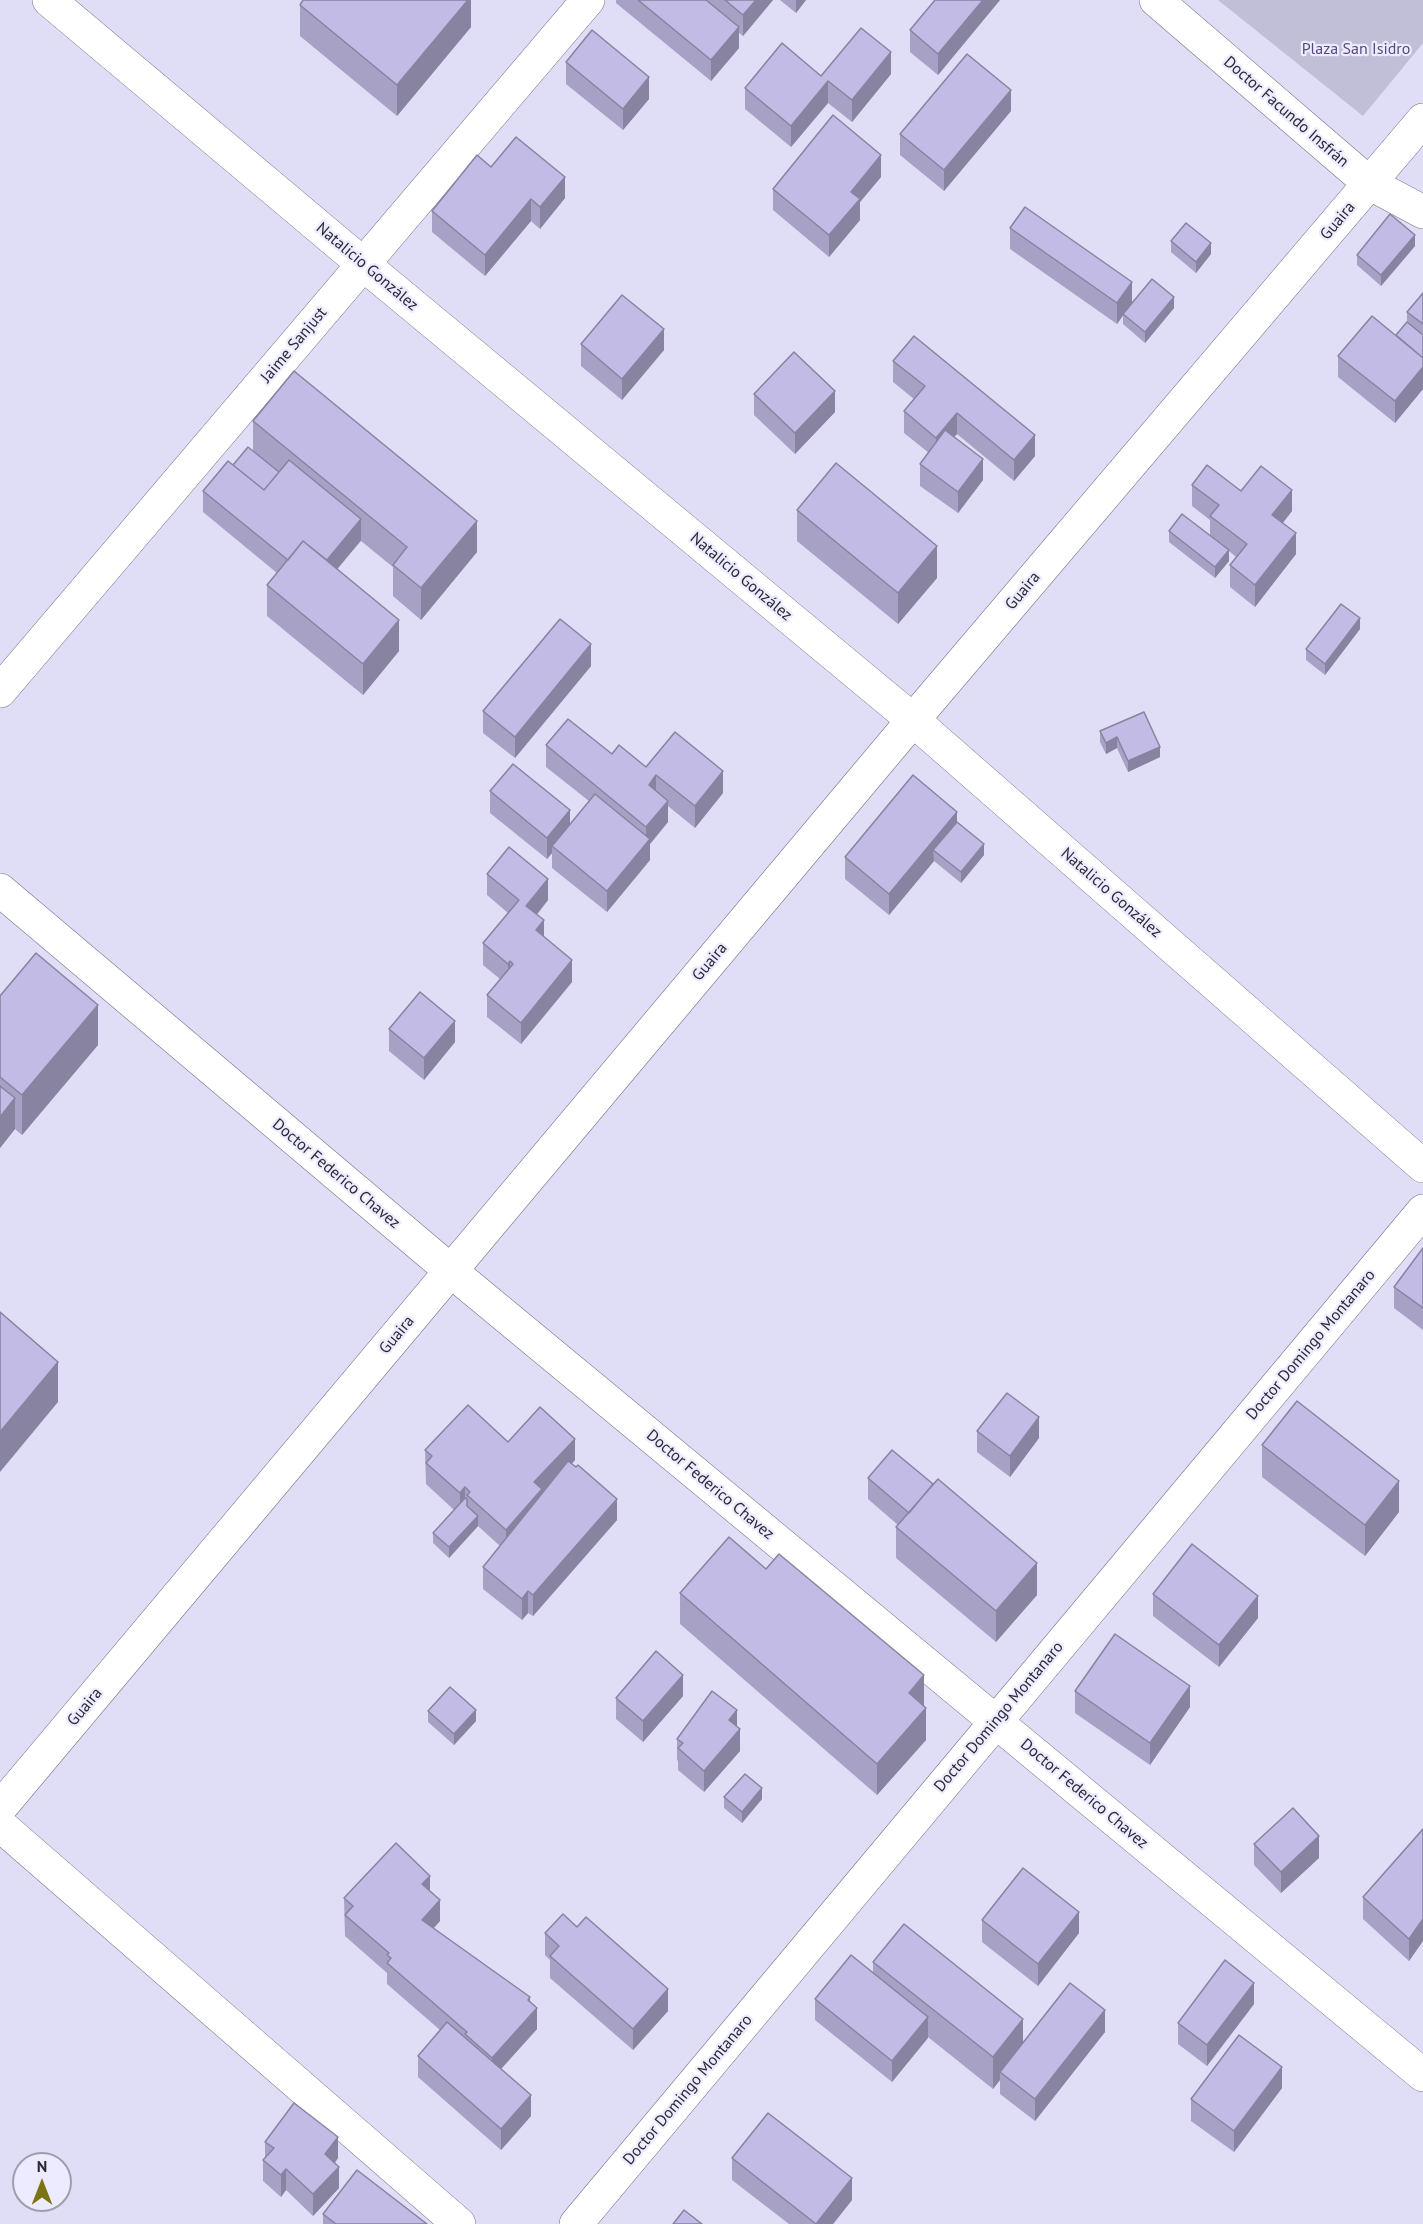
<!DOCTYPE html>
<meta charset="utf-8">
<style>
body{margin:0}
#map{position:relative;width:1423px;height:2224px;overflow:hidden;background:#e0ddf6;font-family:"PT Sans",sans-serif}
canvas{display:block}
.north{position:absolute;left:12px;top:2152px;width:60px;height:60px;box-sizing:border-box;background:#edebff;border:2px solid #9f9ead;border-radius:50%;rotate:0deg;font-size:16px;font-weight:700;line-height:24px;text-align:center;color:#2b2a33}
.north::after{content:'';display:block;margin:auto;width:21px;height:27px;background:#7c7315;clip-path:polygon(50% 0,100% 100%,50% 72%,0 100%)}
</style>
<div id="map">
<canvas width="1423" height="2224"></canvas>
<div class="north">N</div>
</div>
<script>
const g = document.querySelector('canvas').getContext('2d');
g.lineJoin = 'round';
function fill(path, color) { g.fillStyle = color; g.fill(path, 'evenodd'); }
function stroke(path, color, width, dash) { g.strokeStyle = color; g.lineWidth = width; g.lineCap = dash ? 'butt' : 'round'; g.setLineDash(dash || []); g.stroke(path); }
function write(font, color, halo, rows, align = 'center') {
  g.font = font + ' "PT Sans",sans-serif'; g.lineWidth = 4.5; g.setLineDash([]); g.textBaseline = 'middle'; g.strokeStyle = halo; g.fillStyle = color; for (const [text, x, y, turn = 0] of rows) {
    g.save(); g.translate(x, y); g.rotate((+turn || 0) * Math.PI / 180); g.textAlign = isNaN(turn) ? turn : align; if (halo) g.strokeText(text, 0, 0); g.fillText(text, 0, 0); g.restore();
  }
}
fill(new Path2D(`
 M 1218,0 L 1423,0 L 1423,43 L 1363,116 Z`), '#c1bed7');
const minor = new Path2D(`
 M 49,0 L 363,264 L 913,720 L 1423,1166
 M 1156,0 L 1369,183 L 1423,212
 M 0,890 L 451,1271 L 1423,2075
 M 0,1808 L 913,720 L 1423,120
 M 0,1825 L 459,2224
 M 576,2224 L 1423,1211`);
const secondary = new Path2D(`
 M 0,691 L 588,0`);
stroke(minor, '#757288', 34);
stroke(secondary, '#757288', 34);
stroke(minor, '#fff', 33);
stroke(secondary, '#fff', 33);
fill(new Path2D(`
 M 471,0 L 471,27 L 397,116 L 300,36 L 300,5 Z
 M 616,0 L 773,0 L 743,36 L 739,33 L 739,48 L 711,81 L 616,3 Z
 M 780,0 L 806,0 L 796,13 Z
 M 1000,0 L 938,75 L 910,52 L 910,30 Z
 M 566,62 L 649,99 L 623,130 L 566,84 Z
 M 891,74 L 852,122 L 828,103 L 791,147 L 745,109 L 745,88 L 821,76 Z
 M 1011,111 L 944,191 L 900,155 L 900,134 Z
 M 491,167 L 565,198 L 540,229 L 531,221 L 485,276 L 432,232 L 432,211 Z
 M 881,177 L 860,202 L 860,220 L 829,257 L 773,210 L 773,189 Z
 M 1010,228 L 1132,303 L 1174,308 L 1145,343 L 1123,324 L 1123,315 L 1117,324 L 1010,249 Z
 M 1171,241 L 1211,254 L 1196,273 L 1171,252 Z
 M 1415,246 L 1381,286 L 1357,265 L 1357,255 Z
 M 1423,293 L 1423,389 L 1395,423 L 1338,377 L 1338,356 L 1396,335 L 1407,322 L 1407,312 Z
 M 581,344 L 664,350 L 622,400 L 581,366 Z
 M 893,361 L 1035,456 L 1014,481 L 957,434 L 954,437 L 983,480 L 958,513 L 920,486 L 920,464 L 929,453 L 904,433 L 904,411 L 914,399 L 893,382 Z
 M 754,394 L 835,412 L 795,454 L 754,415 Z
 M 253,421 L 477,552 L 421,620 L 393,596 L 393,567 L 361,541 L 337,569 L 399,651 L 363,695 L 267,616 L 267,585 L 277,573 L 203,512 L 203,491 L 233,465 L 253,451 Z
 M 1192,485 L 1241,491 L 1292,511 L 1283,523 L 1296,554 L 1255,607 L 1230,587 L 1230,565 L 1236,557 L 1229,551 L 1229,561 L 1215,578 L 1169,542 L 1169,531 L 1210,536 L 1210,520 L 1192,506 Z
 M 797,510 L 937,578 L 898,624 L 797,541 Z
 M 1360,629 L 1325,675 L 1306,660 L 1306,649 Z
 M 591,666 L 515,758 L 483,733 L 483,711 Z
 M 1100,731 L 1160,757 L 1128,772 L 1117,748 L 1106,754 L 1100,742 Z
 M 546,745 L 612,754 L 723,793 L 695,828 L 668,806 L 668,822 L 650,844 L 650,860 L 607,912 L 552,868 L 552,853 L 547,859 L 490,813 L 490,791 L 570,824 L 589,801 L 546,767 Z
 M 957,822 L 984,855 L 961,883 L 934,861 L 889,915 L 845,879 L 845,857 Z
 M 487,874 L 548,900 L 537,915 L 544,937 L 572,982 L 521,1044 L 487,1017 L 487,995 L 500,979 L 483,965 L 483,943 L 508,913 L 487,895 Z
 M 0,996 L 98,1045 L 22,1135 L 15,1129 L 0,1148 Z
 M 389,1029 L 455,1042 L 424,1080 L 389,1051 Z
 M 1423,1248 L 1423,1330 L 1394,1308 L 1394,1287 Z
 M 977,1431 L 1039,1438 L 1010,1477 L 977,1452 Z
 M 508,1442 L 575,1460 L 572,1464 L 617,1520 L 533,1616 L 528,1613 L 522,1620 L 483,1589 L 483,1567 L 500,1546 L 478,1526 L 449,1558 L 433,1543 L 433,1533 L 454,1510 L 426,1484 L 425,1450 Z
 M 1262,1445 L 1399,1512 L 1365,1556 L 1262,1477 Z
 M 868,1478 L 1037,1595 L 996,1642 L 896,1558 L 896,1527 L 898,1525 L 868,1499 Z
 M 766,1569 L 924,1706 L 926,1740 L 877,1795 L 680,1624 L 680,1593 Z
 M 1153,1594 L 1258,1618 L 1219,1667 L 1153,1616 Z
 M 1075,1691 L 1190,1707 L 1150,1765 L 1075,1713 Z
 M 683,1696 L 643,1742 L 616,1719 L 616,1698 Z
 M 428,1711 L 476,1721 L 454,1745 L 428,1722 Z
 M 737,1726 L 740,1751 L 704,1792 L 678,1770 L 678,1761 L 677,1760 L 677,1739 Z
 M 724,1797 L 762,1799 L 742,1823 L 724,1808 Z
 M 1423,1829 L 1423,1941 L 1409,1961 L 1363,1919 L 1363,1897 Z
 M 1254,1844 L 1319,1858 L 1281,1893 L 1254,1865 Z
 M 430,1892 L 440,1921 L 434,1928 L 530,2001 L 537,2029 L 501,2069 L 531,2116 L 501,2150 L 418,2077 L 418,2056 L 440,2030 L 387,1984 L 387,1973 L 345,1936 L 344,1898 Z
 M 982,1920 L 1079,1933 L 1038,1986 L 982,1942 Z
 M 545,1933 L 668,2011 L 633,2050 L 550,1978 L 550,1960 L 545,1955 Z
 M 873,1962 L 1023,2043 L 1105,2032 L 1035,2121 L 1000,2094 L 1000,2080 L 993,2089 L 928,2037 L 892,2082 L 815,2020 L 815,1999 L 873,1972 Z
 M 1254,2004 L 1207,2066 L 1178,2044 L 1178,2023 Z
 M 1282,2088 L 1234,2152 L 1191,2121 L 1191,2099 Z
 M 265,2142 L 338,2158 L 335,2163 L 339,2188 L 313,2216 L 286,2190 L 281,2197 L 263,2181 L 263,2160 L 265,2158 Z
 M 732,2158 L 852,2200 L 833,2224 L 789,2224 L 732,2180 Z
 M 323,2214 L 427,2224 L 323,2224 Z`), '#a6a1c5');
fill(new Path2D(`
 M 468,0 L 471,0 L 471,27 L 397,116 L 397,85 Z
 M 756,0 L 773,0 L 743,36 L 743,15 Z
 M 796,0 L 806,0 L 796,13 Z
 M 983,0 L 1000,0 L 938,75 L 938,54 Z
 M 739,27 L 739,48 L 711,81 L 711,60 Z
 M 891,52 L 891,74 L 852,122 L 852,100 Z
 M 649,77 L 649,99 L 623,130 L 623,109 Z
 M 828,81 L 828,103 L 791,147 L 791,126 Z
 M 1011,90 L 1011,111 L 944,191 L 944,170 Z
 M 881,155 L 881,177 L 860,202 L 860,220 L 829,257 L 829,235 L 851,192 Z
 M 565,177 L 565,198 L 540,229 L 540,207 Z
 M 531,199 L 531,221 L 485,276 L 485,255 Z
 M 1415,235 L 1415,246 L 1381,286 L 1381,275 Z
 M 1211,243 L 1211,254 L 1196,273 L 1196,262 Z
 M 1132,282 L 1132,303 L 1117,324 L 1117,303 Z
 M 1174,297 L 1174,308 L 1145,343 L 1145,332 Z
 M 664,329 L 664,350 L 622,400 L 622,379 Z
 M 1423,367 L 1423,389 L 1395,423 L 1395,401 Z
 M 835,391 L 835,412 L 795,454 L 795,433 Z
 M 957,413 L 957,434 L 936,459 L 936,438 Z
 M 1035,435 L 1035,456 L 1014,481 L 1014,460 Z
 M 983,459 L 983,480 L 958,513 L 958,492 Z
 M 1292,490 L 1292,511 L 1272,536 L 1272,515 Z
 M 361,519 L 361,540 L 322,588 L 322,566 Z
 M 477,521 L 477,552 L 421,620 L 421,588 Z
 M 1296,533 L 1296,554 L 1255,607 L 1255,585 Z
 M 937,546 L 937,578 L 898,624 L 898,593 Z
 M 1229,550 L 1229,561 L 1215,578 L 1215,567 Z
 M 1360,618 L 1360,629 L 1325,675 L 1325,664 Z
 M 399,620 L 399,651 L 363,695 L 363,664 Z
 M 591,644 L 591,666 L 515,758 L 515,737 Z
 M 1117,737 L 1117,748 L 1106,754 L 1106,743 Z
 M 1160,747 L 1160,757 L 1128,772 L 1128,761 Z
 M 723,771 L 723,793 L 695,828 L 695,806 Z
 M 656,775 L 656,797 L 649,785 Z
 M 668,801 L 668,822 L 650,844 L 650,860 L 607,912 L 607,891 L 646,843 L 646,827 Z
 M 570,810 L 570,832 L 552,846 L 552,853 L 547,859 L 547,838 Z
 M 957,812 L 957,833 L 933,850 L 934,861 L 889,915 L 889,894 Z
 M 984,844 L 984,855 L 961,883 L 961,872 Z
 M 548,879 L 548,900 L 526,927 L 526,906 Z
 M 544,920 L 544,942 L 536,930 Z
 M 572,960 L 572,982 L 521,1044 L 521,1023 Z
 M 510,961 L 510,982 L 508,985 L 508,964 Z
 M 98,1005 L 98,1045 L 22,1135 L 22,1095 Z
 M 455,1021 L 455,1042 L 424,1080 L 424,1058 Z
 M 15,1098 L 15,1129 L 0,1148 L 0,1117 Z
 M 58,1362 L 58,1402 L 0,1472 L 0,1432 Z
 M 1039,1417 L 1039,1438 L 1010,1477 L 1010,1456 Z
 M 575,1439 L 575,1460 L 542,1495 L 506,1551 L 506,1530 L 534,1482 Z
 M 1399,1481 L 1399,1512 L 1365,1556 L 1365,1525 Z
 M 465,1487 L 465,1509 L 460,1515 L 460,1493 Z
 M 617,1499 L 617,1520 L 533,1616 L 533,1595 Z
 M 478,1516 L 478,1526 L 449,1558 L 449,1547 Z
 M 1037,1563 L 1037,1595 L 996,1642 L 996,1611 Z
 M 528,1591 L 528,1613 L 522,1620 L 522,1599 Z
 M 1258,1596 L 1258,1618 L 1219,1667 L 1219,1645 Z
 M 683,1675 L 683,1696 L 643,1742 L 643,1721 Z
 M 924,1675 L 924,1706 L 909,1725 L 909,1693 Z
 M 1190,1686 L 1190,1707 L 1150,1765 L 1150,1743 Z
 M 926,1708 L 926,1740 L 877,1795 L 877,1764 Z
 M 476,1710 L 476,1721 L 454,1745 L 454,1734 Z
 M 737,1710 L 737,1731 L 729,1720 Z
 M 740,1729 L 740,1751 L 704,1792 L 704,1771 Z
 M 762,1788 L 762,1799 L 742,1823 L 742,1812 Z
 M 1319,1836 L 1319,1858 L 1281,1893 L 1281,1872 Z
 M 430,1876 L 430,1897 L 422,1884 Z
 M 440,1900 L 440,1921 L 422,1941 L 422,1920 Z
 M 1079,1912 L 1079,1933 L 1038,1986 L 1038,1964 Z
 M 1423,1919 L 1423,1941 L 1409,1961 L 1409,1939 Z
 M 1254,1983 L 1254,2004 L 1207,2066 L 1207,2045 Z
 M 668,1989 L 668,2011 L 633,2050 L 633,2029 Z
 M 530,1997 L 530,2016 L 537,2008 L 537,2029 L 492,2079 L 492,2058 Z
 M 1105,2010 L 1105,2032 L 1035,2121 L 1035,2099 Z
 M 928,2017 L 928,2038 L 892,2082 L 892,2061 Z
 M 1023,2019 L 1023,2051 L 1000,2072 L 1000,2080 L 993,2089 L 993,2057 Z
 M 1282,2067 L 1282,2088 L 1234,2152 L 1234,2131 Z
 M 531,2095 L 531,2116 L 501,2150 L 501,2129 Z
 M 338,2137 L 338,2158 L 325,2176 L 325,2154 Z
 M 339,2167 L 339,2188 L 313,2216 L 313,2194 Z
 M 286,2169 L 286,2190 L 281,2197 L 281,2175 Z
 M 852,2178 L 852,2200 L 833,2224 L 816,2224 Z`), '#8783a0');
const building = new Path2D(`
 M 303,0 L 468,0 L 397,85 L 300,5 Z
 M 638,0 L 706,0 L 739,27 L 711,60 Z
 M 725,0 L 756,0 L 743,15 Z
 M 935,0 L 983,0 L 938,54 L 910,30 Z
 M 861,28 L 891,52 L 852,100 L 828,81 L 791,126 L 745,88 L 782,43 L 821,76 Z
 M 592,30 L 649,77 L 623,109 L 566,62 Z
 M 967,54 L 1011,90 L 944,170 L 900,134 Z
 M 833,115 L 881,155 L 851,192 L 860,199 L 829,235 L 773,189 Z
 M 516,137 L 565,177 L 540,207 L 531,199 L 485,255 L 432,211 L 477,155 L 491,167 Z
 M 1025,207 L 1132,282 L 1117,303 L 1010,228 Z
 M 1390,214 L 1415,235 L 1381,275 L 1357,255 Z
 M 1186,223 L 1211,243 L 1196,262 L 1171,241 Z
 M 1152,279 L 1174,297 L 1145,332 L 1123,314 Z
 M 1423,293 L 1423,324 L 1407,312 Z
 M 622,295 L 664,329 L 622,379 L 581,344 Z
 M 1372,316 L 1423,358 L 1423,367 L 1395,401 L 1338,356 Z
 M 1407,322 L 1423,335 L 1423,358 L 1396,335 Z
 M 914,336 L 1035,435 L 1014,460 L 957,413 L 936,438 L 904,411 L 925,386 L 893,361 Z
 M 794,352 L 835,391 L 795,433 L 754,394 Z
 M 294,371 L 477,521 L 421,588 L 393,565 L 407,547 L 253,421 Z
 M 945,430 L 983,459 L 958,492 L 920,464 Z
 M 248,447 L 279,472 L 264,490 L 233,465 Z
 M 289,460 L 361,519 L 327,560 L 303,541 L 288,560 L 203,491 L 228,461 L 264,490 Z
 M 836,463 L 937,546 L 898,593 L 797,510 Z
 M 1207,465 L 1241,491 L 1261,466 L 1292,490 L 1272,515 L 1296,533 L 1255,585 L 1230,565 L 1247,544 L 1210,516 L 1219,505 L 1192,485 Z
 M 1182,514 L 1229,550 L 1215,567 L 1169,531 Z
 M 303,541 L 399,620 L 363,664 L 267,585 Z
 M 1341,604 L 1360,618 L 1325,664 L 1306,649 Z
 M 560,619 L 591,644 L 515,737 L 483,711 Z
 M 1144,712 L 1160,747 L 1128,761 L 1117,737 L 1106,743 L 1100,731 Z
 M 568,719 L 612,754 L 619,745 L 646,767 L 675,732 L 723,771 L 695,806 L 656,775 L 649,785 L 668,801 L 646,827 L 546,745 Z
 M 513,764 L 570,810 L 547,838 L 490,791 Z
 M 913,775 L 957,812 L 889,894 L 845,857 Z
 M 595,794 L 650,839 L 607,891 L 552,846 Z
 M 957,822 L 984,844 L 961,872 L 933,850 Z
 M 509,847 L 548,879 L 526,906 L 544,920 L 536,930 L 572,960 L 521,1023 L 487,995 L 513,964 L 510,961 L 508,964 L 483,943 L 519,900 L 487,874 Z
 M 36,953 L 98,1005 L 22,1095 L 0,1077 L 0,996 Z
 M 420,992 L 455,1021 L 424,1058 L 389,1029 Z
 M 0,1086 L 15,1098 L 0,1117 Z
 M 1423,1248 L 1423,1308 L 1394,1287 Z
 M 0,1312 L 58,1362 L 0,1432 Z
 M 1007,1393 L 1039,1417 L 1010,1456 L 977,1431 Z
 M 1297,1401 L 1399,1481 L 1365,1525 L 1262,1445 Z
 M 468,1405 L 508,1442 L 540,1407 L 575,1439 L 534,1482 L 542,1489 L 506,1530 L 467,1495 L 470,1492 L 465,1487 L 460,1493 L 426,1463 L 432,1456 L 425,1450 Z
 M 892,1450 L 933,1484 L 909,1513 L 868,1478 Z
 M 568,1461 L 576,1467 L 578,1465 L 617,1499 L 533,1595 L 528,1591 L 522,1599 L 483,1567 Z
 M 938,1479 L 1037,1563 L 996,1611 L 896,1527 Z
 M 465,1498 L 467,1499 L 467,1506 L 478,1516 L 449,1547 L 433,1533 Z
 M 729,1537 L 766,1569 L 779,1554 L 924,1675 L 909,1693 L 926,1708 L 877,1764 L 680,1593 Z
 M 1192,1544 L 1258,1596 L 1219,1645 L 1153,1594 Z
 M 1115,1634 L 1190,1686 L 1150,1743 L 1075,1691 Z
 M 656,1651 L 683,1675 L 643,1721 L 616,1698 Z
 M 450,1687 L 476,1710 L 454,1734 L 428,1711 Z
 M 712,1691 L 737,1710 L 729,1720 L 740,1729 L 704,1771 L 678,1748 L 683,1743 L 677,1739 Z
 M 745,1774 L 762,1788 L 742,1812 L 724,1797 Z
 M 1293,1808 L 1319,1836 L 1281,1872 L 1254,1844 Z
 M 1423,1829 L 1423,1919 L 1409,1939 L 1363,1897 Z
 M 396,1843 L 430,1876 L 422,1884 L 440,1900 L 422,1920 L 530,1997 L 528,2000 L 537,2008 L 492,2058 L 465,2034 L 467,2032 L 387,1963 L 391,1958 L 387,1955 L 389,1953 L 345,1915 L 353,1906 L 344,1898 Z
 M 1023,1868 L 1079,1912 L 1038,1964 L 982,1920 Z
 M 563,1914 L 577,1927 L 586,1917 L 668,1989 L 633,2029 L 550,1956 L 559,1946 L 545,1933 Z
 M 904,1924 L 1023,2019 L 993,2057 L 873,1962 Z
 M 851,1955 L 928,2017 L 892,2061 L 815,1999 Z
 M 1225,1960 L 1254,1983 L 1207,2045 L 1178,2023 Z
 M 1070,1983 L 1105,2010 L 1035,2099 L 1000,2072 Z
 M 447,2022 L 531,2095 L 501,2129 L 418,2056 Z
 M 1239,2035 L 1282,2067 L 1234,2131 L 1191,2099 Z
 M 294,2103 L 338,2137 L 325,2154 L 339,2167 L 313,2194 L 286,2169 L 281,2175 L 263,2160 L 274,2148 L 265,2142 Z
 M 768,2113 L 852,2178 L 816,2224 L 732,2158 Z
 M 357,2170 L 427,2224 L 336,2224 L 323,2214 Z
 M 684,2210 L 702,2224 L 673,2224 Z`);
fill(building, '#c1bbe5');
stroke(building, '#8783a0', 1.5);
write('16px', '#544a81', '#edebff', [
 ["Plaza San Isidro",1356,49]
]);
write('16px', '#2b2a33', '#edebff', [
 ["Doctor Facundo Insfrán",1286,112,41],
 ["Guaira",1338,221,-50],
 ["Natalicio González",367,267,40],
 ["Jaime Sanjust",294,345,-50],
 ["Natalicio González",741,577,40],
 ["Guaira",1023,591,-50],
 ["Natalicio González",1111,893,41],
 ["Guaira",710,962,-50],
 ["Doctor Federico Chavez",336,1174,40],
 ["Guaira",397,1335,-50],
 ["Doctor Domingo Montanaro",1311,1345,-50],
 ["Doctor Federico Chavez",710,1485,40],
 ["Guaira",85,1707,-50],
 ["Doctor Domingo Montanaro",999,1717,-50],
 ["Doctor Federico Chavez",1084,1794,40],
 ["Doctor Domingo Montanaro",688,2090,-50]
]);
</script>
